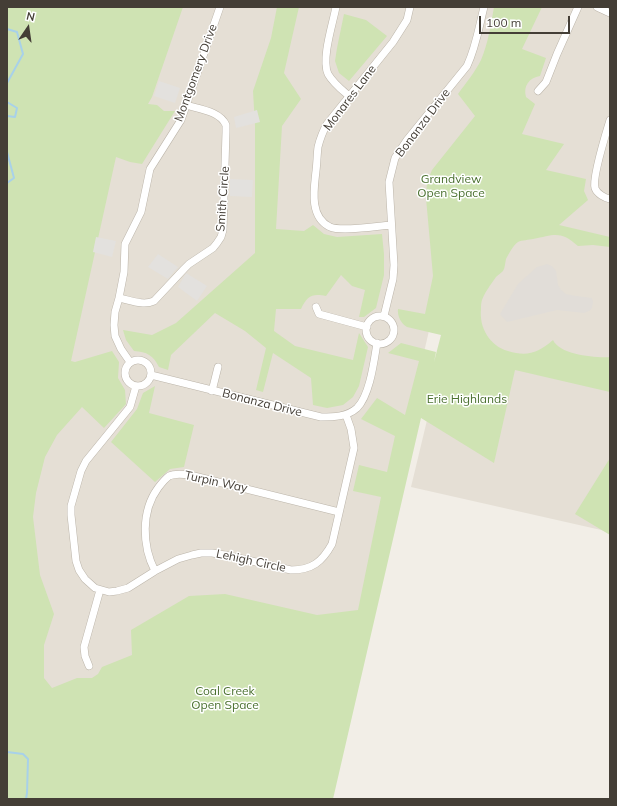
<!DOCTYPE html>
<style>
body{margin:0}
#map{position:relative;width:617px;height:806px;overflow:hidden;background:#f2eee7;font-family:Mulish,sans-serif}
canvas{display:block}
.frame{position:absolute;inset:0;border:8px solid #443e36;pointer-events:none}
.north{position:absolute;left:8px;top:8px;width:40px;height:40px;-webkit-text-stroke:3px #fff;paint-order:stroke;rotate:13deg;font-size:11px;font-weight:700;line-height:16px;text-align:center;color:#443e36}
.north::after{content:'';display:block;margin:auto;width:14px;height:18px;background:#443e36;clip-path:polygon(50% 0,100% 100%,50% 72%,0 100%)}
.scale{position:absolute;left:479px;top:16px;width:91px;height:18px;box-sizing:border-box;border:2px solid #443e36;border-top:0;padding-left:5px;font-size:12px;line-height:14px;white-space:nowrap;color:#443e36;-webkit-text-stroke:3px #fff;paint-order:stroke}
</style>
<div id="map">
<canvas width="617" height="806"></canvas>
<div class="frame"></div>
<div class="north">N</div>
<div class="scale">100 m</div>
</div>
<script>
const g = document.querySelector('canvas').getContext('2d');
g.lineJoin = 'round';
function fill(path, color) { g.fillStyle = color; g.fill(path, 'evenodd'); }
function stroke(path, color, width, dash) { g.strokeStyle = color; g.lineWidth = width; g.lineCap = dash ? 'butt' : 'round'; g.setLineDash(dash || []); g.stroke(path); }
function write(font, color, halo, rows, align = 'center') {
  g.font = font + ' Mulish,sans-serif'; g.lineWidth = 3; g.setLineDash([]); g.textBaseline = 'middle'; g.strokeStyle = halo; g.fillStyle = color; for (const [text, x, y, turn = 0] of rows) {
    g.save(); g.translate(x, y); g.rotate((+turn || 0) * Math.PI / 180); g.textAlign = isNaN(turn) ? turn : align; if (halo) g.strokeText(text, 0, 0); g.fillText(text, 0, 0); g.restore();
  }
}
fill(new Path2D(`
 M 7,7 L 503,7 L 339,724 L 7,687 Z
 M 526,7 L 610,7 L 610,532 L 411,487 Z`), '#e5dfd5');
fill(new Path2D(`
 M 547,264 L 552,266 L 556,271 L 558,285 L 561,290 L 566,294 L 576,296 L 592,298 L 593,302 L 592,308 L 589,311 L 584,313 L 557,310 L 507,322 L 500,314 L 518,284 L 537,267 Z`), '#e1ddd8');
fill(new Path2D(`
 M 7,7 L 183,7 L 152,97 L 148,104 L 157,105 L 164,111 L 175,111 L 165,127 L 142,164 L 130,162 L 116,157 L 71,361 L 75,362 L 112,351 L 119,362 L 118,378 L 125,390 L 126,404 L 104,428 L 82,407 L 57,435 L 45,457 L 36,493 L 33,517 L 40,575 L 54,614 L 44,645 L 44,678 L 52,688 L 77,678 L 92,678 L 98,674 L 102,667 L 132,655 L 131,630 L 189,596 L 225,594 L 317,615 L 358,610 L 381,497 L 353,491 L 359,465 L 387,472 L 395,436 L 361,419 L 377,398 L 405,415 L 419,361 L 388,353 L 401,343 L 436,352 L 434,362 L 441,335 L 407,327 C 401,324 397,315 398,309 L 425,314 L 433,276 L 426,198 L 427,182 L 432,170 L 475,116 L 458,94 C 466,83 475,72 481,60 C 488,44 491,24 494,7 L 542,7 L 522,49 L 546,58 L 540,76 C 529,78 523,86 526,97 L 535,104 L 522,134 L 564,144 L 546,170 L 586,179 L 584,191 L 588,200 L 559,225 L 610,237 L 610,247 L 593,245 L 578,246 C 560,230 554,235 533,239 C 529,240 522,240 518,242 C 514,244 508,255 506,259 C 505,263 505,268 503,271 C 501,273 498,275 496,277 C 491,284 485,292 482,300 C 481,303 481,306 481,309 C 479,328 490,346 508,351 C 527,357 538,353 553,340 C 560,355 595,358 610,357 L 610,392 L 515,370 L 494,463 L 421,418 L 333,799 L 7,799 Z
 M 277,7 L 299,7 L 284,73 L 301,99 L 282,126 L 276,229 L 304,231 L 313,225 L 324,234 L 337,237 L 382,234 L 384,254 L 384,275 L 376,308 L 364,317 L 359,317 L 365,290 L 352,286 L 341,275 L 326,296 C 312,293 307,296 301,309 L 276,309 L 274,331 L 295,346 L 353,360 L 359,333 L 368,347 L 359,386 L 353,397 L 343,405 L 327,408 L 313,405 L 311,378 L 273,353 L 263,392 L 256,390 L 266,348 L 245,331 L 215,313 L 171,355 L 168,370 L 159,367 C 153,355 147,352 134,351 L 126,340 L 123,330 L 152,335 L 176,323 L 255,253 L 255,126 L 253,91 L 271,38 Z
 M 344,14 L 366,20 L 387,36 L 349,81 L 339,73 L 335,61 L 337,48 Z
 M 155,386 L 149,413 L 194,425 L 184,467 L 170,469 L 155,482 L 111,442 L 137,409 L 143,393 Z
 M 610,458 L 610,535 L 575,514 Z`), '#cfe3b3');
fill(new Path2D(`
 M 159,81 L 180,88 L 175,103 L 154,96 Z
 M 257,110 L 260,122 L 236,128 L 234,117 Z
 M 230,179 L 253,180 L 252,197 L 230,196 Z
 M 96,237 L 116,241 L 112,257 L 93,252 Z
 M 158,254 L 178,267 L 168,279 L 148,267 Z
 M 186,273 L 207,286 L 197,301 L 178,287 Z`), '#e3e1de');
stroke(new Path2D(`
 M 7,29 L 17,32 L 23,54 L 7,83
 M 7,102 L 17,108 L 15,117 L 7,116
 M 7,152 L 14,178 L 7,183
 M 7,752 L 23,754 L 28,759 L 27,793 L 26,799`), '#a8d1e9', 2);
const street = new Path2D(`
 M 336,7 C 333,23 321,59 328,74 C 333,83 342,90 349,96
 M 597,7 L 610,13
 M 538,91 L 546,82 L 557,54 L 578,7
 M 610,120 C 606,133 592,178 595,188 C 597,194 605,198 610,199
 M 391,225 C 376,226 342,232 330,227 C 309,217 314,189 316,171 C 317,163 317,155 318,147 C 320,139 323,131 327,124 L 393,42 L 407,20 L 410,7
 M 119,298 C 130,300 143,306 154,301 L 184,269 L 189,264 L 213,248 L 217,243 L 221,237 L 223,230 L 226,132 C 226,132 226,126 226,125 C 220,111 199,109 186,105
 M 316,307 L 319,314 L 367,327
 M 384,316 L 393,279 L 394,265 L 389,182 L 395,158 L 407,140 L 467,66 C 476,47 479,27 484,7
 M366 330a14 14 0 1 1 28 0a14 14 0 1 1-28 0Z
 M125 373a13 13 0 1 1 26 0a13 13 0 1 1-26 0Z
 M 130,362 L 121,349 L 115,336 L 114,325 L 115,312 L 119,298 L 124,272 L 125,244 L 141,212 L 150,169 L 181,120 L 220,7
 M 151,375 L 321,417 C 333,417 347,417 357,408 C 370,395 374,361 377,343
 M 136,386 L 130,407 L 86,461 L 81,471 L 71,506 L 71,515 L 76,561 L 79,570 L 85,579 L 95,588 L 109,592 L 117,591 L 128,588 L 155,571 L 178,559 L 192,555 L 201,553 L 212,553 L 225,555 L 291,570 C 312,570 322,562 332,544 L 354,448 L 351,429 L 346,415
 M 212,391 L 218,367
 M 155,571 C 142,546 141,511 158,488 C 161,484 165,479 169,476 C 175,473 183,474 190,475 L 339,512
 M 89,666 L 85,656 L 84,647 L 100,590`);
stroke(street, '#bcb5aa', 8);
stroke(street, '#fff', 7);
write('12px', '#443e36', '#fff', [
 ["Montgomery Drive",196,73,-70],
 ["Monares Lane",350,98,-53],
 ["Bonanza Drive",423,123,-53],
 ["Smith Circle",223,199,-86],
 ["Bonanza Drive",262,403,14],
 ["Turpin Way",216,482,12],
 ["Lehigh Circle",251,561,12]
]);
write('12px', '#4a702f', '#fff', [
 ["Grandview",451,179],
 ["Open Space",451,193],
 ["Erie Highlands",467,399],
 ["Coal Creek",225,691],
 ["Open Space",225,705]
]);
</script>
